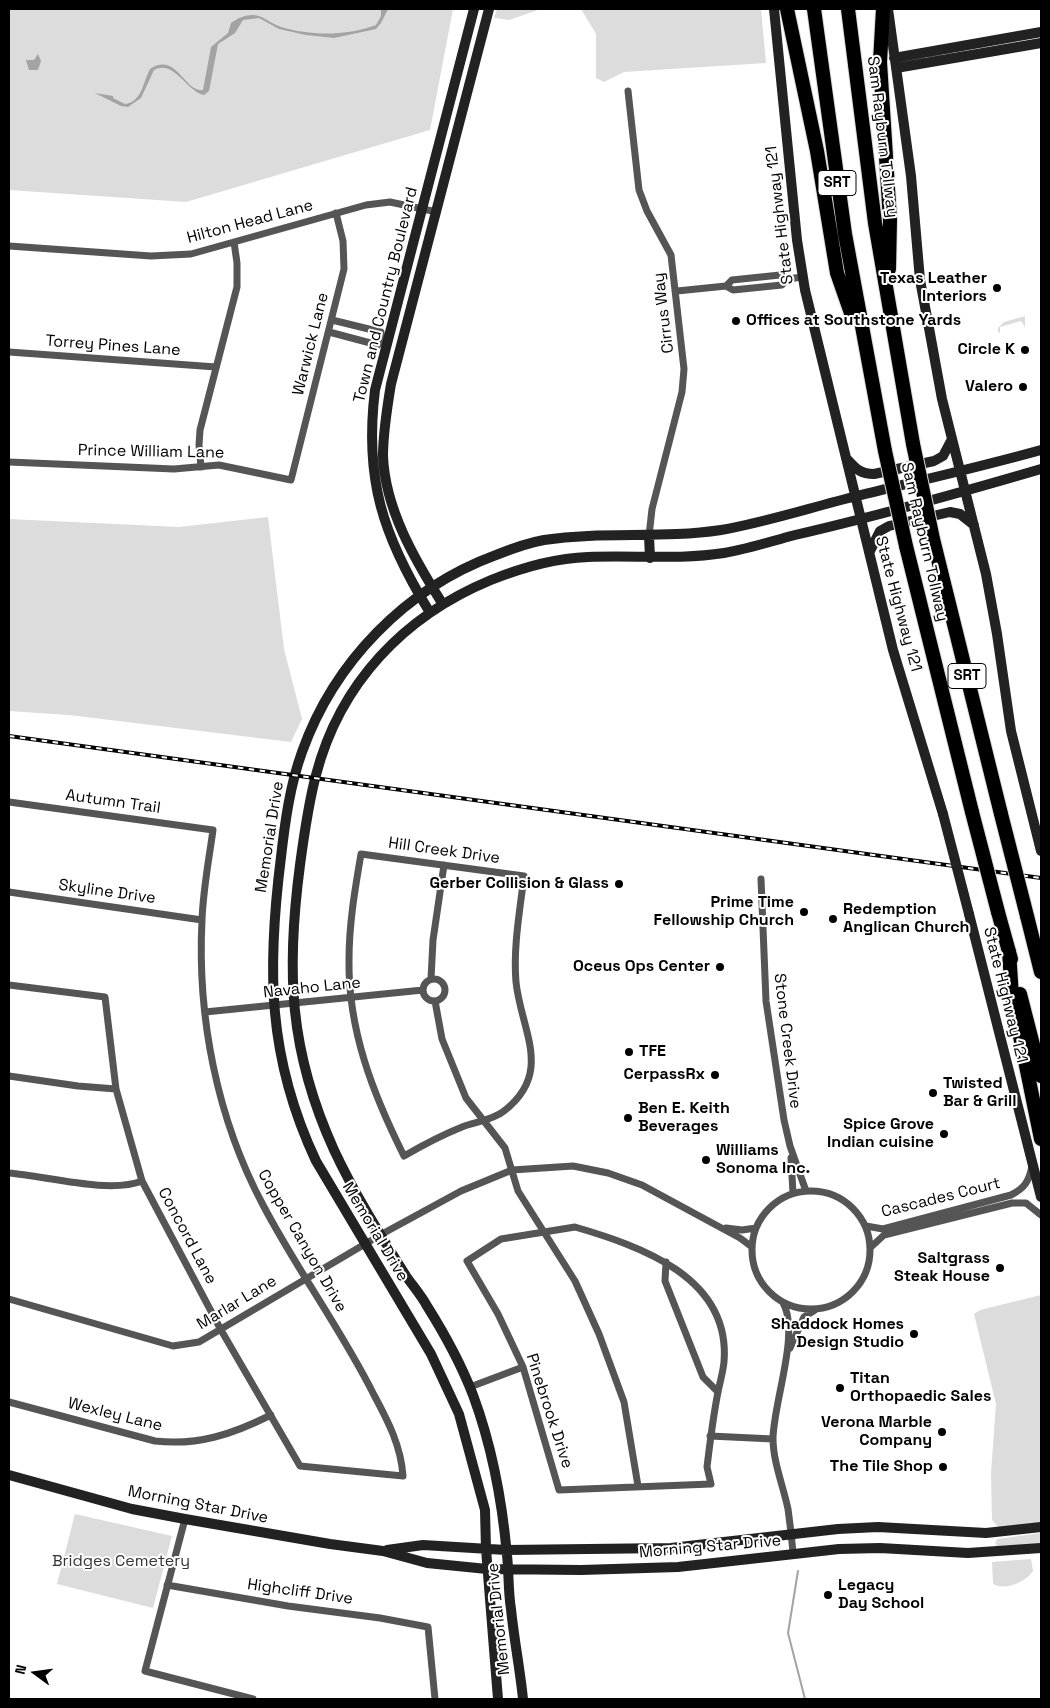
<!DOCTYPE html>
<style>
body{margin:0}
#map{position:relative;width:1050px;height:1708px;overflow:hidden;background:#fff;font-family:"Space Grotesk",sans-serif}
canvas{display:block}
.frame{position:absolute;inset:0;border:10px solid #000;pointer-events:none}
.north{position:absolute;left:10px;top:1648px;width:50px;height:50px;-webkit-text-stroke:4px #fff;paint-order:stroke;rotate:284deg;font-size:14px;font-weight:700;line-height:20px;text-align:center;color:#000}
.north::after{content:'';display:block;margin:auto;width:18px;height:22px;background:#000;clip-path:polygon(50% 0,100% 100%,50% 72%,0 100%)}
</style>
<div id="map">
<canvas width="1050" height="1708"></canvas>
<div class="frame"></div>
<div class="north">N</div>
</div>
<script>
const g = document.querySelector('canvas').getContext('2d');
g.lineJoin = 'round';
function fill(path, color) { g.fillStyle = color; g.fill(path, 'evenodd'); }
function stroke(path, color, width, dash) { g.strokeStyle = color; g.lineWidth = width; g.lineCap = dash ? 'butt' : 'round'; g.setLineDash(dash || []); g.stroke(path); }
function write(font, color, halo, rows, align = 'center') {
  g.font = font + ' "Space Grotesk",sans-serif'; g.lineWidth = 4; g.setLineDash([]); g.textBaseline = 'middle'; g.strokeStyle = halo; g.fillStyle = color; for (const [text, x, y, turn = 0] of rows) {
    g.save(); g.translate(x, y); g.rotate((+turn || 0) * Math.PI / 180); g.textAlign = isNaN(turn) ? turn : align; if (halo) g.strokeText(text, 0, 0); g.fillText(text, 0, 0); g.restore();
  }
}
fill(new Path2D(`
 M 9,9 L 453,9 L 430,130 L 186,202 L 9,190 Z
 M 497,9 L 541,9 L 509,20 L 494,18 Z
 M 581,9 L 761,9 L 766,63 L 624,72 L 604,82 L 596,78 L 596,34 Z
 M 1025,316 L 1025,327 L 1021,321 L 1000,327 L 1000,333 L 998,332 L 998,328 L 1004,322 Z
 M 268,517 L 284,649 L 302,719 L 291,742 L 69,715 L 9,711 L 9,519 L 179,527 Z
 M 1041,1295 L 1041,1523 L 999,1528 L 992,1520 L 991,1473 L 996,1404 L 974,1314 L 980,1310 Z
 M 75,1514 L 172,1536 L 153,1608 L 57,1584 Z
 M 1041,1533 L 1041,1544 L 997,1546 L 995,1544 L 997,1539 Z
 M 1031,1559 L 1033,1571 C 1026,1582 1005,1591 993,1584 L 992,1562 Z`), '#dcdcdc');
fill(new Path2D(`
 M 381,9 L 388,9 L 381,23 L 376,29 L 334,38 L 306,35 L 279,29 L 259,18 L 243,20 L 235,33 L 218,44 L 209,91 L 204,95 C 186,91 174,59 154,70 L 141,98 L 128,107 L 121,106 L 95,93 L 113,96 L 113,98 L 125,104 C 142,102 143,82 150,69 C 176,51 185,93 203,90 L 211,47 L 228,33 L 231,23 C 238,18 244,15 253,15 C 263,15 271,24 281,27 C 311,36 347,36 376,25 L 381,16 Z
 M 38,54 L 41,61 L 38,70 L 29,70 L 26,60 L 34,60 Z`), '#a3a3a3');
stroke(new Path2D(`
 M 798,1571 L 788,1633 L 805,1699`), '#a3a3a3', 2);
const highway = new Path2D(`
 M 787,9 L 817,151 L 837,273 L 852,316
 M 814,9 L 845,234 L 885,451
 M 848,9 L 875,223 L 913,444
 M 883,9 L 880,62 L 890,220 L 889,269
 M 933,539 L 1001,814
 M 906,546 L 972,812
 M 998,912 L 1011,959
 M 1027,916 L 1041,972
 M 1009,951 L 1012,997 L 1041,1139
 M 1020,994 L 1041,1076`);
stroke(highway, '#dbdbdb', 16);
stroke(new Path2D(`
 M 628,91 L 639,190 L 647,211 L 671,255 L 684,369 L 682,392 L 652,509 L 649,536
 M 9,246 L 151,256 L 191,254 L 366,205 L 390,202 L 437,212
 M 726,286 L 732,280 L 780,275 L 787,279 L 803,277
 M 677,291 L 726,286 L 733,290 L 782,285 L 787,279
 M 329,332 L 378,345 L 382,339 L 381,332 L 332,320
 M 9,352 L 216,367
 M 9,462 L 174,469 L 219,465 L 291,480 L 344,269 L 343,241 L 336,213
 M 201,467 L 199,445 L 200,430 L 237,287 L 237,263 L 234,242
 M 9,802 L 213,830 C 209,859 203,890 202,920 C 197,1017 217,1119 263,1205 C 297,1270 341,1329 374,1395 C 388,1421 401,1446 403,1476 L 300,1466 L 221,1330 L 142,1181 L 116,1089 L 105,997 L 9,985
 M 361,854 L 524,876 C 520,910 513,947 516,982 C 521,1031 554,1072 504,1111 C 493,1120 475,1122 462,1127 C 442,1135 423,1145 404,1156 C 373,1094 348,1030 349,960 C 349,924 355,889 361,854 Z
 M 761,879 L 766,1001 L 784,1120 L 790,1146 L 806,1191
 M 9,892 L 202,920
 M 431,979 L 433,940 L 444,865
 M423 990a11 11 0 1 1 22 0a11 11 0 1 1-22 0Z
 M 435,1001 L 442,1039 L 466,1098 L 505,1148 L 518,1191 L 575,1281 L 599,1334 L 624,1402 L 638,1486
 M 205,1012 L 423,990
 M 9,1076 L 78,1086 L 116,1089
 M 791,1158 L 793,1193
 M 9,1173 C 46,1176 109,1194 142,1181
 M752 1250a59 59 0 1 1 118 0a59 59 0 1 1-118 0Z
 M 866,1226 L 883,1229 L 1011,1195 C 1025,1188 1029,1181 1032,1166
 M 575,1227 C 640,1246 731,1277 724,1362 C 723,1372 720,1382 718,1392 C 713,1417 710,1442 707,1467 L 711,1484 L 559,1490 L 523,1367 L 498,1314 L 467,1261 L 501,1239 Z
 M 726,1228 L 742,1230 L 756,1228
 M 871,1247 L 884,1235 L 1012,1203 L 1026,1203 L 1041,1215
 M 666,1262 L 665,1281 L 703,1377 L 718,1392
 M 9,1299 L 173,1346 L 199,1342 L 382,1234 L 461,1191 L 512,1170 L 573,1166 L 608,1173 L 642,1185 L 740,1238 L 752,1247
 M 783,1303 C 800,1333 774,1400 773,1438 C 773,1462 783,1485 788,1509 C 790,1524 792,1539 793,1554
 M 790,1348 L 804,1317 L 815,1310
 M 470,1387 L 523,1367
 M 9,1402 L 155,1441 C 198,1446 233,1434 271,1415
 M 710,1436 L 773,1439
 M 185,1519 L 145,1671 L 253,1699
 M 167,1585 L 288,1606 L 380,1618 L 428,1627 L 435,1699`), '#555', 7);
stroke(new Path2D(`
 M 774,9 L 797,240 L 805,290 L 893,650 L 943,814
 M 888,9 L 911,176 L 920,280 L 929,328 L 942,399 L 986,574 L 997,634 L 1011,731 L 1041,851
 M 894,58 L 1041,32
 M 896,68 L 1041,43
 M 848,460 C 856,469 861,474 874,474 L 934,461 L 943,456 L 952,439
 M 649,536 L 650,558
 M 870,551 L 880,531 L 889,526 L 950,512 L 960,514 L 974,525
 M 442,603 C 415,560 385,509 383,456 C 383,432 387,408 391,384 L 489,9
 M 429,611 C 383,536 364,479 375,390 L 474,9
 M 969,914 L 1041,1197
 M 9,1475 L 132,1509 L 185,1519 L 330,1544 L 383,1551 L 427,1563 L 487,1569 L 581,1570 L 678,1567 L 839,1549 L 880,1548 L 968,1553 L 1041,1548
 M 387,1550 L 423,1545 L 506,1550 L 671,1548 L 838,1529 L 878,1527 L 986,1533 L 1041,1527
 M 498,1699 L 486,1549 L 485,1510 L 459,1414 L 431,1354 L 316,1161 C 267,1057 267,968 281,857 C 285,822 290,785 302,752 C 334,662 406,588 496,555 C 511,549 527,543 544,540 C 603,531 662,539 721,530 C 767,522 812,507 857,496 C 918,481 980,467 1041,450
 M 523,1699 C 520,1669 514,1639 511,1609 C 508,1591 509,1573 507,1555 C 502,1500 492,1446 473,1395 C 461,1364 444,1333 427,1306 C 421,1295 413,1286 406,1276 C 381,1236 354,1193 334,1150 C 289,1051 286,971 300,865 C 304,835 308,805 316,775 C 340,683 404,616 491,580 C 521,568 556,558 588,557 C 634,555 679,560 724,553 C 748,549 772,541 795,535 C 878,516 959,493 1041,469`), '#222', 10);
stroke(highway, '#000', 14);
const rail = new Path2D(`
 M 9,736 L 1041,878`);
stroke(rail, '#000', 4);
stroke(rail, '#fff', 2, [5.5]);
const highwayBridge = new Path2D(`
 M 913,444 L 933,539
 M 885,451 L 906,546
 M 972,812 L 998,912
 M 1001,814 L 1027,916`);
stroke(highwayBridge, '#dbdbdb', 16, []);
stroke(new Path2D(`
 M 943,814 L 969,914`), '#222', 10);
stroke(highwayBridge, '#000', 14);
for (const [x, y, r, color] of [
 [997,288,5,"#000"],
 [736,321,5,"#000"],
 [1025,350,5,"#000"],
 [1023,387,5,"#000"],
 [619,884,5,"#000"],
 [804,912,5,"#000"],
 [833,919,5,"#000"],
 [720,967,5,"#000"],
 [629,1052,5,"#000"],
 [715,1075,5,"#000"],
 [933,1093,5,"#000"],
 [628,1118,5,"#000"],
 [944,1134,5,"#000"],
 [706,1160,5,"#000"],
 [1000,1268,5,"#000"],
 [914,1334,5,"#000"],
 [840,1388,5,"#000"],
 [942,1432,5,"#000"],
 [943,1467,5,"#000"],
 [828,1595,5,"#000"]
]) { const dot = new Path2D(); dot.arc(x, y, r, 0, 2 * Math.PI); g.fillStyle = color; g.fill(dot); stroke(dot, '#fff', 2); }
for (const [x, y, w] of [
 [837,183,38],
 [967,676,38]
]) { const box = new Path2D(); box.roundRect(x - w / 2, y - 12.5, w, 25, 4); g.fillStyle = '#fff'; g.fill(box); stroke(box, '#000', 1); }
write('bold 15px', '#000', null, [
 ["SRT",837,183],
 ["SRT",967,676]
]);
write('16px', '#000', '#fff', [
 ["Sam Rayburn Tollway",882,137,83],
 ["State Highway 121",780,215,-97],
 ["Hilton Head Lane",250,222,-15],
 ["Town and Country Boulevard",386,295,-76],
 ["Cirrus Way",664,313,-97],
 ["Warwick Lane",311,344,-76],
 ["Torrey Pines Lane",113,346,4],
 ["Prince William Lane",151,452,1],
 ["Sam Rayburn Tollway",924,542,77],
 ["State Highway 121",898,604,75],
 ["Autumn Trail",113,802,8],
 ["Memorial Drive",270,837,-81],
 ["Hill Creek Drive",444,851,8],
 ["Skyline Drive",107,892,8],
 ["Navaho Lane",312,988,-6],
 ["State Highway 121",1005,995,76],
 ["Stone Creek Drive",787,1041,83],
 ["Cascades Court",941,1198,-14],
 ["Memorial Drive",375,1232,59],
 ["Concord Lane",187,1236,62],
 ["Copper Canyon Drive",302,1241,60],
 ["Marlar Lane",237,1303,-31],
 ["Pinebrook Drive",549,1411,72],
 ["Wexley Lane",115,1415,14],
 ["Morning Star Drive",198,1505,11],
 ["Morning Star Drive",710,1547,-5],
 ["Highcliff Drive",300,1592,8],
 ["Memorial Drive",499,1619,-96]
]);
write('bold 16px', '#000', '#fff', [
 ["Texas Leather",987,279],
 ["Interiors",987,297],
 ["Offices at Southstone Yards",746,321,"left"],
 ["Circle K",1015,350],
 ["Valero",1013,387],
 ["Gerber Collision & Glass",609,884],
 ["Prime Time",794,903],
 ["Fellowship Church",794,921],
 ["Redemption",843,910,"left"],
 ["Anglican Church",843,928,"left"],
 ["Oceus Ops Center",710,967],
 ["TFE",639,1052,"left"],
 ["CerpassRx",705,1075],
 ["Twisted",943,1084,"left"],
 ["Bar & Grill",943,1102,"left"],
 ["Ben E. Keith",638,1109,"left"],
 ["Beverages",638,1127,"left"],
 ["Spice Grove",934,1125],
 ["Indian cuisine",934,1143],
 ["Williams",716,1151,"left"],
 ["Sonoma Inc.",716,1169,"left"],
 ["Saltgrass",990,1259],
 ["Steak House",990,1277],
 ["Shaddock Homes",904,1325],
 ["Design Studio",904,1343],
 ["Titan",850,1379,"left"],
 ["Orthopaedic Sales",850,1397,"left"],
 ["Verona Marble",932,1423],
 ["Company",932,1441],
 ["The Tile Shop",933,1467],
 ["Legacy",838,1586,"left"],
 ["Day School",838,1604,"left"]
], 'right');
write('16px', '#333', '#fff', [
 ["Bridges Cemetery",121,1562]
]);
</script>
